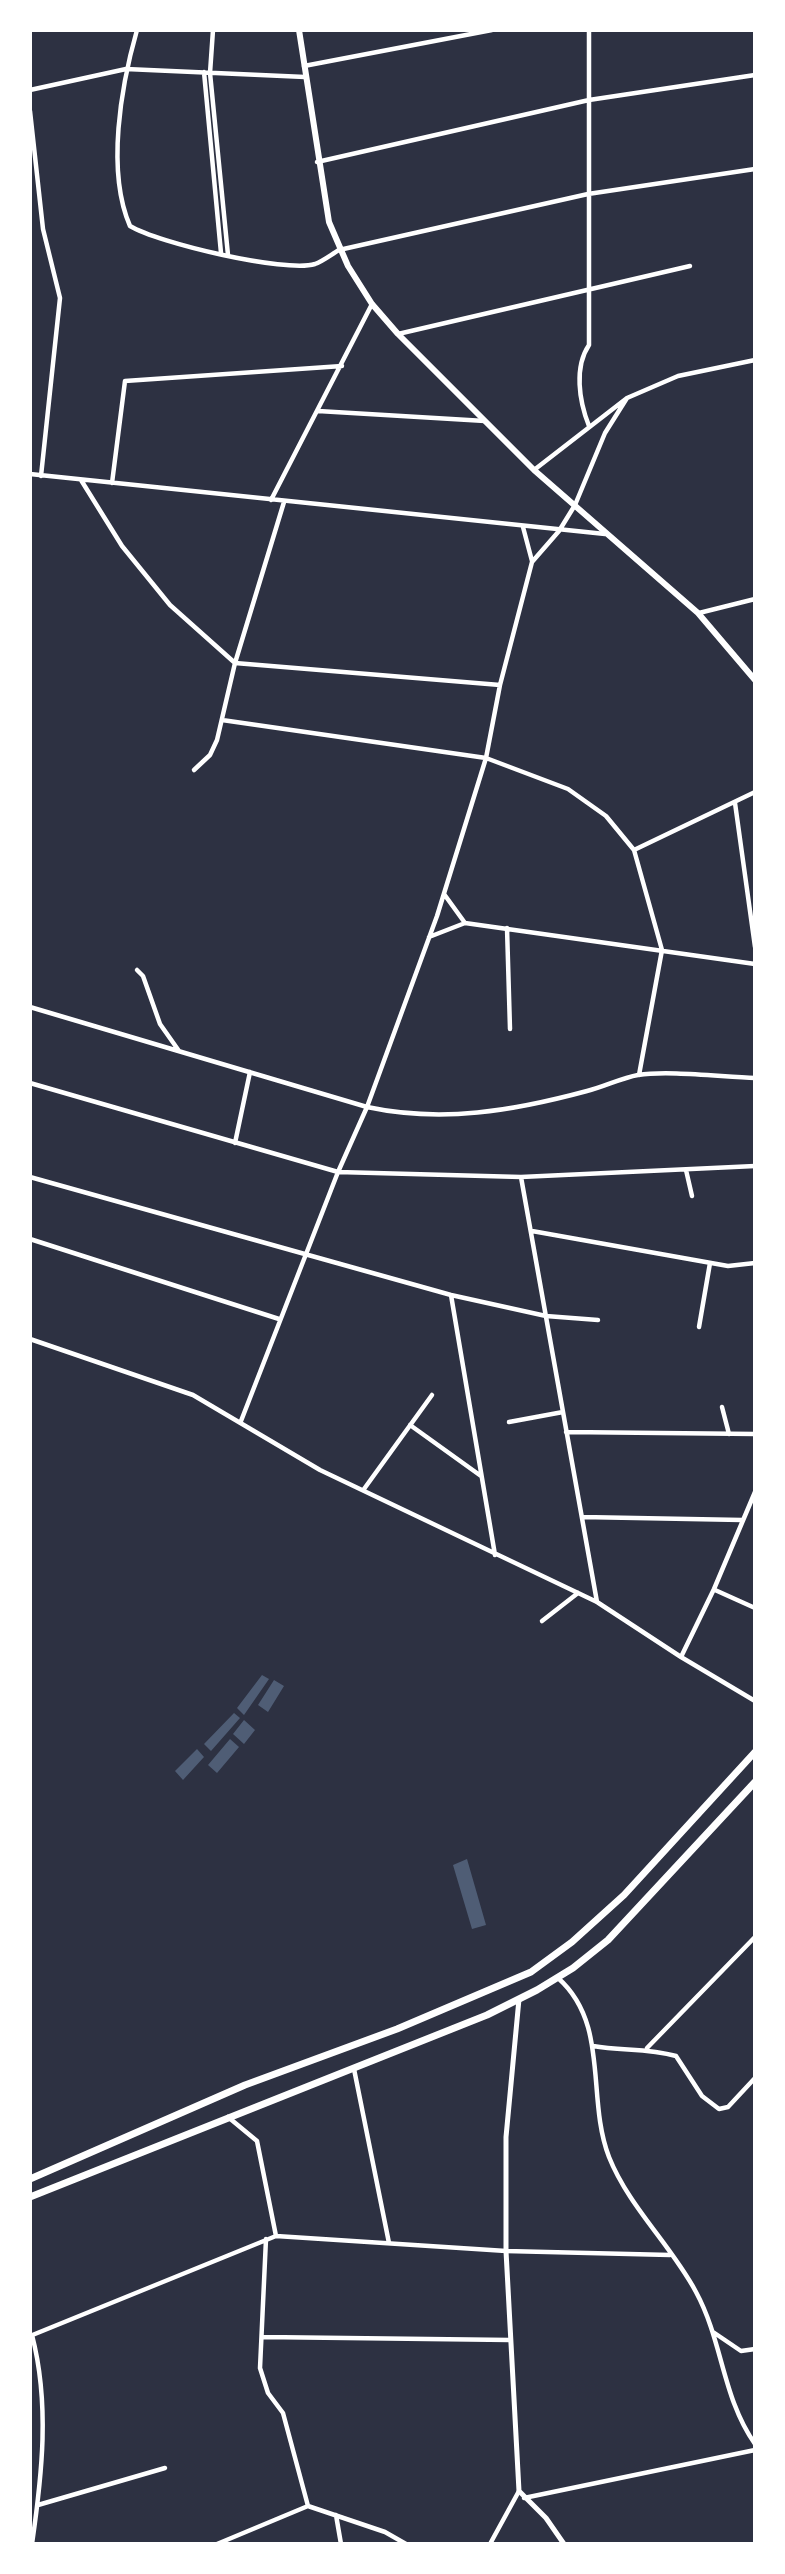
<!DOCTYPE html>
<style>
body{margin:0}
#map{position:relative;width:785px;height:2574px;overflow:hidden;background:#2d3142;font-family:"Varela Round",sans-serif}
canvas{display:block}
.frame{position:absolute;inset:0;border:32px solid #fff;pointer-events:none}
</style>
<div id="map">
<canvas width="785" height="2574"></canvas>
<div class="frame"></div>
</div>
<script>
const g = document.querySelector('canvas').getContext('2d');
g.lineJoin = 'round';
function fill(path, color) { g.fillStyle = color; g.fill(path, 'evenodd'); }
function stroke(path, color, width, dash) { g.strokeStyle = color; g.lineWidth = width; g.lineCap = dash ? 'butt' : 'round'; g.setLineDash(dash || []); g.stroke(path); }
fill(new Path2D(`
 M 262,1675 L 269,1679 L 244,1715 L 237,1708 Z
 M 274,1680 L 284,1686 L 268,1712 L 258,1705 Z
 M 234,1713 L 240,1718 L 211,1751 L 204,1744 Z
 M 244,1720 L 255,1730 L 244,1744 L 233,1734 Z
 M 230,1739 L 239,1747 L 217,1773 L 208,1765 Z
 M 197,1749 L 204,1757 L 183,1780 L 175,1771 Z
 M 467,1859 L 486,1925 L 472,1929 L 453,1865 Z`), '#4f5d75');
stroke(new Path2D(`
 M 137,30 C 121,86 106,171 130,226 C 158,243 285,273 315,264 C 323,261 332,254 339,250 L 588,194 L 755,169
 M 213,30 L 210,73 L 228,255
 M 304,66 L 492,30
 M 204,72 L 221,253
 M 30,90 L 126,69 L 305,77
 M 30,111 L 43,229 L 60,298 L 41,476
 M 317,162 L 589,100 L 755,75
 M 398,334 L 690,266
 M 318,411 L 485,421
 M 589,426 C 579,401 574,367 589,345 L 589,30
 M 534,470 L 627,398 L 678,376 L 755,360
 M 30,474 L 605,534
 M 81,480 L 122,546 L 170,605 L 235,663 L 500,685
 M 112,483 L 125,381 L 342,366
 M 271,500 L 372,304
 M 523,527 L 532,561
 M 699,613 L 755,599
 M 222,720 L 486,758 L 568,789 L 606,816 L 634,850 L 662,950 L 639,1075
 M 194,770 L 210,755 L 217,740 L 235,663 L 284,502
 M 735,803 L 755,947
 M 634,850 L 755,792
 M 444,894 L 465,923
 M 507,928 L 510,1029
 M 429,937 L 465,923 L 755,964
 M 137,970 L 143,976 L 160,1024 L 179,1051
 M 30,1007 L 367,1107 C 442,1123 513,1111 587,1091 C 604,1087 621,1078 638,1075 C 668,1070 723,1077 755,1078
 M 30,1083 L 338,1172 L 521,1177 L 755,1166
 M 235,1143 L 250,1072
 M 686,1170 L 692,1196
 M 30,1177 L 451,1295 L 546,1316 L 598,1320
 M 521,1177 L 597,1602
 M 532,1231 L 728,1266 L 755,1263
 M 30,1239 L 279,1319
 M 451,1295 L 495,1555
 M 699,1327 L 710,1263
 M 30,1339 L 193,1395 L 320,1470 L 597,1602 L 681,1657 L 755,1701
 M 722,1407 L 729,1434
 M 241,1421 L 338,1172 L 367,1107 L 437,916 L 486,758 L 500,685 L 532,562 L 559,531 L 575,505 L 605,433 L 627,398
 M 509,1422 L 563,1412
 M 410,1425 L 481,1476
 M 566,1432 L 755,1434
 M 364,1489 L 432,1395
 M 582,1517 L 742,1520
 M 715,1590 L 755,1608
 M 542,1621 L 578,1593
 M 681,1657 L 714,1589 L 755,1492
 M 558,1978 C 610,2024 586,2098 609,2157 C 629,2207 671,2245 696,2292 C 723,2342 722,2397 755,2444
 M 593,2046 C 622,2051 647,2048 676,2056 L 702,2096 L 719,2109 L 728,2107 L 755,2078
 M 647,2048 L 755,1937
 M 354,2069 L 389,2243
 M 228,2117 L 257,2141 L 276,2236
 M 713,2332 L 741,2351 L 755,2349
 M 30,2336 L 276,2236 L 506,2251 L 670,2255
 M 263,2337 L 510,2340
 M 524,2498 L 755,2450
 M 38,2505 L 165,2468
 M 308,2506 L 385,2532 L 406,2544
 M 336,2515 L 341,2544
 M 32,2544 C 42,2475 50,2404 32,2335
 M 217,2544 L 308,2506 L 283,2413 L 268,2393 L 260,2368 L 266,2239
 M 490,2544 L 519,2491`), '#fff', 4.5);
stroke(new Path2D(`
 M 519,1999 L 506,2137 L 506,2251 L 519,2491 L 546,2518 L 564,2544`), '#fff', 5);
stroke(new Path2D(`
 M 299,30 L 329,222 L 348,266 L 372,304 L 398,334 L 534,470 L 698,613 L 755,680`), '#fff', 6);
stroke(new Path2D(`
 M 30,2179 L 245,2085 L 397,2029 L 531,1972 L 572,1942 L 624,1895 L 755,1752
 M 30,2197 L 487,2015 L 537,1990 L 573,1968 L 608,1940 L 755,1782`), '#fff', 7);
</script>
